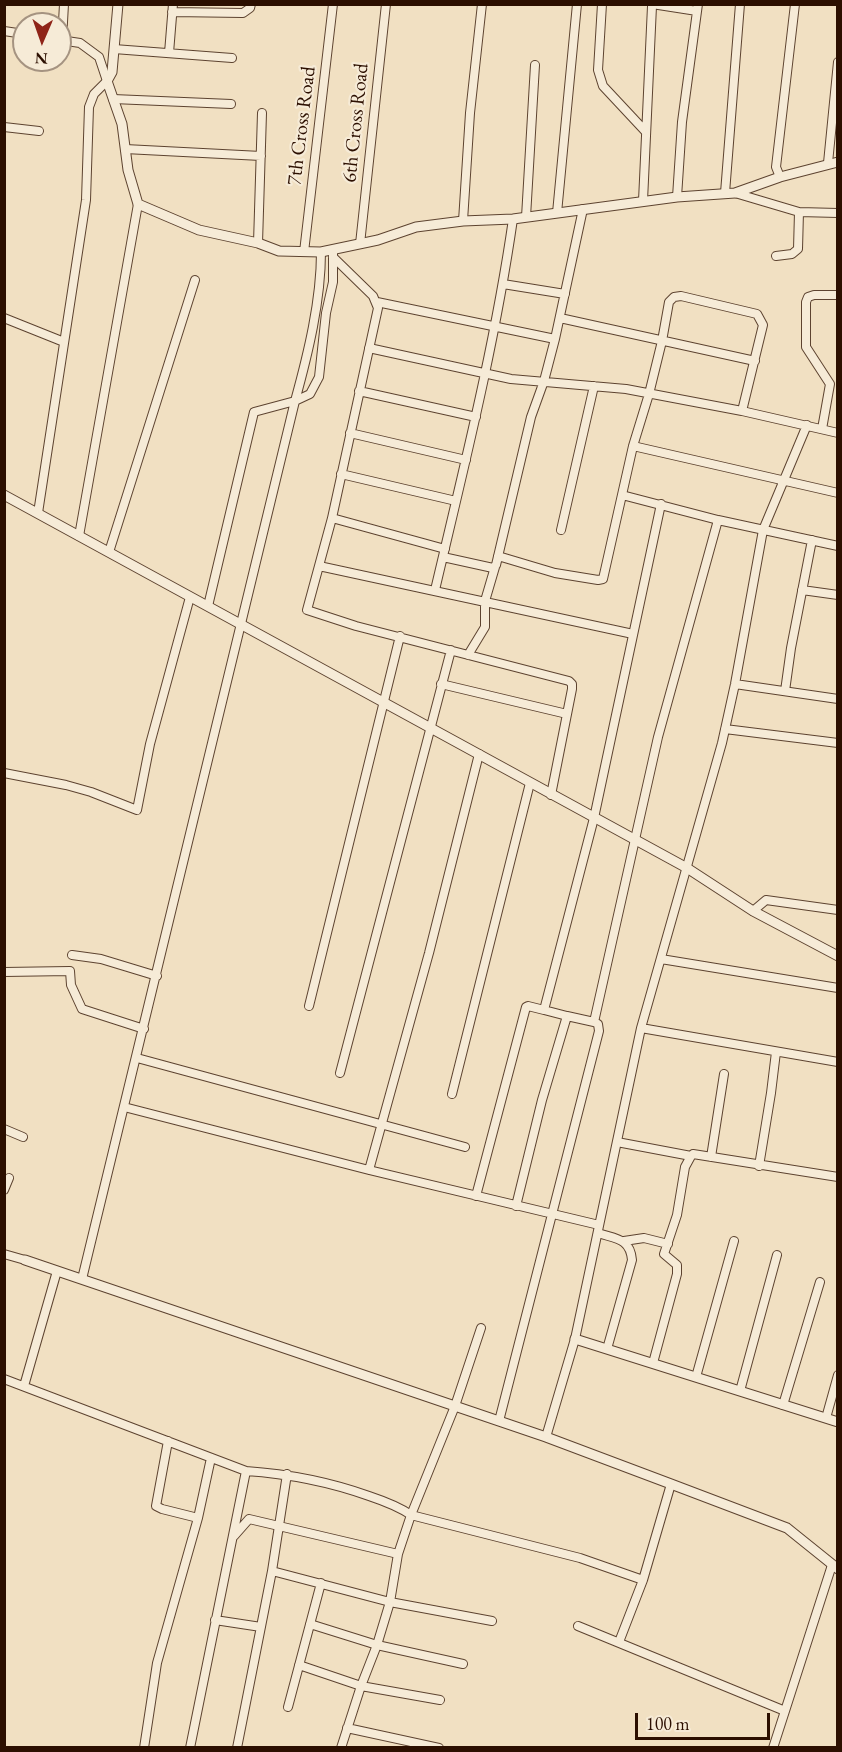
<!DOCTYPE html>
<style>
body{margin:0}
#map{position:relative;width:842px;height:1752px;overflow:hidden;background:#f1e0c2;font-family:"EB Garamond",serif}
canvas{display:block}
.frame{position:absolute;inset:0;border:6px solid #2c0f00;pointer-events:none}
.north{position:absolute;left:12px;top:12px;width:60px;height:60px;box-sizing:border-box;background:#f6ebd7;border:2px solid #a59381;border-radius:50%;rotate:182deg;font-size:16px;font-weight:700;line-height:24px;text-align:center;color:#2c0f00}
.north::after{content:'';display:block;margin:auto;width:21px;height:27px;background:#8f2418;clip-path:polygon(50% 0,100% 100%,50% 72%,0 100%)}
.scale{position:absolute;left:635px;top:1713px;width:135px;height:27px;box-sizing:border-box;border:3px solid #2c0f00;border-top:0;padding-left:8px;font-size:18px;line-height:21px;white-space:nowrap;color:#2c0f00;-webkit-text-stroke:4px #f6ebd7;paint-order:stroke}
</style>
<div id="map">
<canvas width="842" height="1752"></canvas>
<div class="frame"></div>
<div class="north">N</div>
<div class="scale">100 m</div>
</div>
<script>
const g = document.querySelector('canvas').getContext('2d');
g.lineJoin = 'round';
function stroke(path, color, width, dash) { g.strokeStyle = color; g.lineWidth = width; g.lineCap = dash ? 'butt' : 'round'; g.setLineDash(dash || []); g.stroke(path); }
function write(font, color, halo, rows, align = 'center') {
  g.font = font + ' "EB Garamond",serif'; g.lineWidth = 4.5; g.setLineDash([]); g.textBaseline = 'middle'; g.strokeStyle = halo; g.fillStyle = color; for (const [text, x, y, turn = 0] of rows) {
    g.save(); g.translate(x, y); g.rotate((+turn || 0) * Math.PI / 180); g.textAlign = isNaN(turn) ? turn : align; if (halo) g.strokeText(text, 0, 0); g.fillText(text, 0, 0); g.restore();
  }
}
const minor = new Path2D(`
 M 602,4 L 598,70 L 603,86 L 646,132
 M 652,4 L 697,11
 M 172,12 L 243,13 L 250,8 L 251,4
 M 4,31 L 24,34
 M 62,40 L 64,4
 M 114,49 L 232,58
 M 169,53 L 173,4
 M 113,99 L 231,104
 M 4,127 L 39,131
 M 125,149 L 261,156
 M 828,163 L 838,62
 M 780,177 L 776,167 L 795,4
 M 725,193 L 740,4
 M 735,193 L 799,212 L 838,213
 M 677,197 L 682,122 L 698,4
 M 643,201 L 652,6
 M 557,213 L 577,4
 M 526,217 L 535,65
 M 463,221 L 470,113 L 482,4
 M 258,243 L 262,113
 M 360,244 L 386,4
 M 304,252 L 333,4
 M 776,256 L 792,254 L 798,249 L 799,212
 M 333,257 L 373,296 L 378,308 L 332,518 L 307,610 L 356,626 L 569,681 L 572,684 L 572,689 L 551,795
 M 503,284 L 565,294
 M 377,302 L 555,339
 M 4,318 L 64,342
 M 560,318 L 755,361
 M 369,348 L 511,379 L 626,389 L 742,411 L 838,433
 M 359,391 L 476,417
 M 822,429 L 830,384 L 806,347 L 806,302 L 808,297 L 814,295 L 838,295
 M 350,433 L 466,460
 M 633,446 L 838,493
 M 341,474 L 456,501
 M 622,495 L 718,520 L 838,546
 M 38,513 L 86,200 L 89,107 L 94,94 L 107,81 L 99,57 L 80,43 L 60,40
 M 332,518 L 445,549
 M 561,530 L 594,386
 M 79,536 L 138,204
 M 109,552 L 195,280
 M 498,556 L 555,573 L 598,580 L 603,579 L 633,446 L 649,394 L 662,341 L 669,302 L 674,297 L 681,296 L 757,314 L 763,325 L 742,411
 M 443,557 L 493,568 L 496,565 L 531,417 L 544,381 L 555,339 L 583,209
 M 319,566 L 633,634
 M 435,590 C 464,467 495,344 513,219
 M 802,590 L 838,595
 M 208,606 L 254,412 L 295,401 C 308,354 321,301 321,252
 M 468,655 L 485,627 L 485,601 L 495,567
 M 441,684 L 567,714
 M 735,684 L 838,699
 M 785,691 L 791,648 L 812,540
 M 725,729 L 838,743
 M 4,773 L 66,785 L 91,792 L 137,810 L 150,744 L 190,597
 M 753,911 L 766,900 L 838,910
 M 72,955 L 101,959 L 157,976
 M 661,959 L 838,988
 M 4,972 L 70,971 L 71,985 L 82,1009 L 144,1029
 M 309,1006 L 400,636
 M 544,1010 L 567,1016
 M 641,1028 L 838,1062
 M 137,1058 L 465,1147
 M 340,1073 L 451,650
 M 452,1094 L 530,783
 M 124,1107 L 369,1170 L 599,1225
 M 4,1129 L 23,1137
 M 617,1142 L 691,1156 L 693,1154 L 838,1177
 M 711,1157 L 724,1074
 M 759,1166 L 771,1093 L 776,1052
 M 369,1170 L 429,953 L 479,754
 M 4,1190 L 9,1178
 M 476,1196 L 526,1007 L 528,1006 L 544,1010 L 594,818 L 661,504
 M 516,1206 L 542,1100 L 567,1016 L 594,1022 L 658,737 L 718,520
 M 598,1233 C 616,1239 630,1238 632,1260 L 607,1349
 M 624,1241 L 644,1238 L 668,1244
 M 4,1254 L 25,1260
 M 82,1279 L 295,401 L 310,394 L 319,377 L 326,313 L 333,282 L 333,250
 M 653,1363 L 677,1274 L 677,1265 L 664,1254 L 677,1215 L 685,1167 L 691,1156
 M 696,1377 L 734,1241
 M 4,1379 L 246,1471 C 290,1474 327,1481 369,1496 C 384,1501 398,1506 411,1515 L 580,1558 L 643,1580 L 619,1642
 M 24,1386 L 57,1271
 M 740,1391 L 777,1255
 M 783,1405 L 820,1282
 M 826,1418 L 838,1375
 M 499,1421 L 599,1031 L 598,1024 L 594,1022
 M 546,1437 L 575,1339 L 641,1028 L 722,743 L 735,684 L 763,530 L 807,425
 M 168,1441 L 156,1506 L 162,1509 L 198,1518
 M 234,1536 L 249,1519 L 398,1554
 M 272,1571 L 390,1602 L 492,1621
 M 643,1580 L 671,1484
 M 215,1620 L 261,1627
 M 310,1624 L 377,1645 L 463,1664
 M 578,1626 L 785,1711 L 832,1565
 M 299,1665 L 361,1686 L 440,1700
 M 288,1707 L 321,1583
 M 347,1728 L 439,1748
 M 144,1748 L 157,1663 L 198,1518 L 211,1458
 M 190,1748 L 246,1471
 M 237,1748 L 272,1571 L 287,1474
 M 341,1748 L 361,1686 L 377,1645 L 390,1602 L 398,1554 L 411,1515 L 455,1406 L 481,1328
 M 773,1748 L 785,1711`);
const tertiary = new Path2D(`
 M 118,4 L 112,72 L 107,81 L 122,124 L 128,170 L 138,204 L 199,230 L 258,243 L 279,251 L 321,252 L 378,240 L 416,227 L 463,221 L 513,219 L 677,197 L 735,193 L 780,177 L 838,162
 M 4,495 L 687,868 L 753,911 L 838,956
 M 25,1260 L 546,1437 L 671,1484 L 787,1528 L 838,1569
 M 575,1339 L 838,1422`);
stroke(minor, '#5d4330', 10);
stroke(tertiary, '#5d4330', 11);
stroke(minor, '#f6ebd7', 8);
stroke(tertiary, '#f6ebd7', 9);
write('20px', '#2c0f00', '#f6ebd7', [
 ["6th Cross Road",356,123,-84],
 ["7th Cross Road",302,126,-83]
]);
</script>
